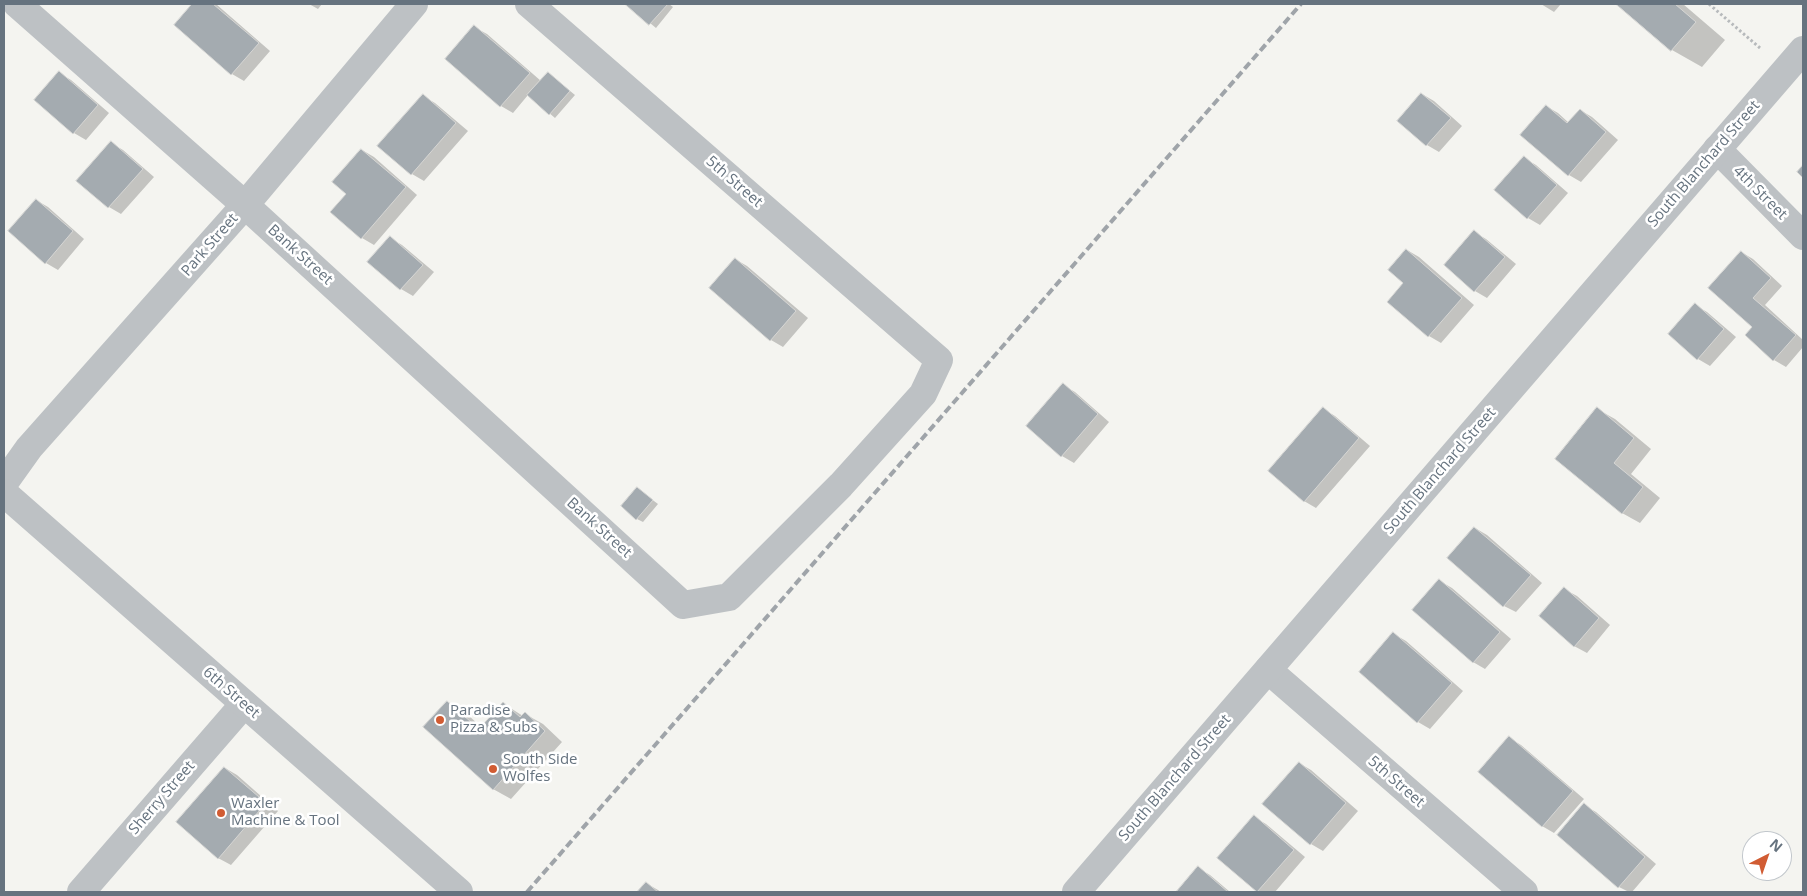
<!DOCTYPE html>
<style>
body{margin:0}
#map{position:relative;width:1807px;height:896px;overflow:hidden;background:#f4f4f0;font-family:"Open Sans",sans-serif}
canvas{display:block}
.frame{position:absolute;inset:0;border:5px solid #66737f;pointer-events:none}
.north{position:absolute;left:1742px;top:831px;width:50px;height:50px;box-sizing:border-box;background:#fff;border:1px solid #c2c7cc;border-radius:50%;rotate:41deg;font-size:14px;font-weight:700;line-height:20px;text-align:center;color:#66737f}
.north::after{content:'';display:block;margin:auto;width:18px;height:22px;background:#d15c33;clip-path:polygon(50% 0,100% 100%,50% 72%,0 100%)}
</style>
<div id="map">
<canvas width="1807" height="896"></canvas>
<div class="frame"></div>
<div class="north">N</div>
</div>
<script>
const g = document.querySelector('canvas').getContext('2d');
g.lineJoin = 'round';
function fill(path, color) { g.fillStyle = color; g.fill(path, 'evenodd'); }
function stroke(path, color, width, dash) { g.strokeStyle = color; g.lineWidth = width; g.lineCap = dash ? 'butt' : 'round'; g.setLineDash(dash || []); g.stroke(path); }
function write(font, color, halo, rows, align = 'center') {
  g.font = font + ' "Open Sans",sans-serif'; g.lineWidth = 5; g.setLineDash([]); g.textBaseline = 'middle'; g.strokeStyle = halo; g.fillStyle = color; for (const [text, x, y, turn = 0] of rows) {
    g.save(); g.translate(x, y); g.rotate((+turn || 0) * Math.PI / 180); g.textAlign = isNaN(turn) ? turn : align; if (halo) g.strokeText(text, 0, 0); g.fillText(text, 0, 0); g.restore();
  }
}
fill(new Path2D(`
 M 194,4 L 216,4 L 270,51 L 244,81 L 232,74 L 175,25 Z
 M 309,4 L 322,4 L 318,9 Z
 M 627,4 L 669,4 L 673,7 L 656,28 Z
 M 1541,4 L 1561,4 L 1554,12 Z
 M 1618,4 L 1683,4 L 1725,40 L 1702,67 L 1672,50 Z
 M 474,27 L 487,34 L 541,81 L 548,73 L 575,95 L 555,118 L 528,95 L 513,113 L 501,106 L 447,59 Z
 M 59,73 L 71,80 L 109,113 L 86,140 L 74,133 Z
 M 1422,94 L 1434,101 L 1462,126 L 1439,152 L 1427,145 L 1399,121 Z
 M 423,96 L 435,103 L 468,131 L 424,181 L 412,174 Z
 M 1546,106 L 1558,113 L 1569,123 L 1580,110 L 1592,117 L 1618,140 L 1581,182 L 1569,175 L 1522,134 Z
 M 111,143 L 123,150 L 154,177 L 121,214 L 109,207 L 78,180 Z
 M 362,150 L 374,157 L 417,195 L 374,245 L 362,238 L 348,194 Z
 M 1524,158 L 1536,165 L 1568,193 L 1540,225 L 1528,218 L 1496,190 Z
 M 36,200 L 48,207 L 84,239 L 58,270 L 46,263 Z
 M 1474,232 L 1486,239 L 1516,264 L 1487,298 L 1475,291 Z
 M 390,238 L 402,245 L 434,272 L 413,296 L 401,289 L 369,262 Z
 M 1407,250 L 1419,257 L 1474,305 L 1441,343 L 1429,336 L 1389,302 L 1405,283 Z
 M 1741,252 L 1753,259 L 1782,286 L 1765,305 L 1803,340 L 1803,347 L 1786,367 L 1774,360 L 1754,327 Z
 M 735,259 L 747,266 L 808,318 L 783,347 L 771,340 Z
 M 1695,305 L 1707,312 L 1736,337 L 1710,366 L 1698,359 L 1669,334 Z
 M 1063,385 L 1075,392 L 1109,422 L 1074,463 L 1062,456 Z
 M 1323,409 L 1335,416 L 1370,446 L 1316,508 L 1304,501 Z
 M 1597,409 L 1615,419 L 1651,449 L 1631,474 L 1660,498 L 1640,523 L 1622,513 Z
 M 638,489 L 658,504 L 643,522 L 637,519 Z
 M 1475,528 L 1487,535 L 1542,583 L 1516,612 L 1504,606 Z
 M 1440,581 L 1452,588 L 1511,639 L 1485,669 L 1473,662 Z
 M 1564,589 L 1577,596 L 1610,625 L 1587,653 L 1574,646 Z
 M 1394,634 L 1406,641 L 1463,691 L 1430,729 L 1418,722 Z
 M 447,702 L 465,712 L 482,728 L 504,704 L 523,716 L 525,714 L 543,724 L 562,742 L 511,799 L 493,789 Z
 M 1509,738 L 1521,745 L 1584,799 L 1554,833 L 1542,826 Z
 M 1299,763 L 1311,770 L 1358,811 L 1323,851 L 1311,844 Z
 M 225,768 L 237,775 L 278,811 L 231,865 L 218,858 Z
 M 1584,805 L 1596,812 L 1656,864 L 1632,892 L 1629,892 L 1619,887 Z
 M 1254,817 L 1266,824 L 1305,857 L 1275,892 L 1257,891 Z
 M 1198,868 L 1210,875 L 1230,892 L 1181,892 L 1179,890 Z
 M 646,883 L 658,890 L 661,892 L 639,892 Z`), '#0003');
const building = new Path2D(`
 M 192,4 L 213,4 L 259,43 L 231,75 L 174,25 Z
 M 625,4 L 668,4 L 649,25 Z
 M 1616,4 L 1675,4 L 1696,22 L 1671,51 Z
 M 474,25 L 530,73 L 500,107 L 445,59 Z
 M 59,71 L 98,105 L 73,134 L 34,100 Z
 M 548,72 L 570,91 L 549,115 L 527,95 Z
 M 1421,93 L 1451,118 L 1426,146 L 1397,121 Z
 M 423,94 L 456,123 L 411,175 L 377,146 Z
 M 1546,105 L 1567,123 L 1580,109 L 1606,132 L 1568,176 L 1520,135 Z
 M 111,141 L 143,169 L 108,208 L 76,181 Z
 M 361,149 L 406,187 L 361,239 L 330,212 L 346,194 L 332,182 Z
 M 1524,156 L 1557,185 L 1527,219 L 1494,190 Z
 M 1803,165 L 1803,178 L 1797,172 Z
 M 36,199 L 73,231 L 45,264 L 8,231 Z
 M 1474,230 L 1505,257 L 1474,292 L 1444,265 Z
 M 390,236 L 423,265 L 400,290 L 367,262 Z
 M 1406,249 L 1462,298 L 1428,337 L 1387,302 L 1403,283 L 1388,270 Z
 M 1741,251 L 1771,278 L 1753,298 L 1796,335 L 1773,361 L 1745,335 L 1752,327 L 1708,288 Z
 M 735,258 L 796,311 L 770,341 L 709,288 Z
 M 1695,303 L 1724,329 L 1697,360 L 1668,334 Z
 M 1063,383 L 1098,414 L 1061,457 L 1026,426 Z
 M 1323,407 L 1359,438 L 1304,502 L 1268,471 Z
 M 1597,407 L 1634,438 L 1614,463 L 1643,487 L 1622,514 L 1555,459 Z
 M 637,487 L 653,500 L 636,520 L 621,506 Z
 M 1474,527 L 1531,575 L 1503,607 L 1447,558 Z
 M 1439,579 L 1500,632 L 1473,663 L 1412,610 Z
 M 1564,587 L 1599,618 L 1574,647 L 1539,616 Z
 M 1393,632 L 1452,683 L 1417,723 L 1359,672 Z
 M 447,701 L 479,729 L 503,702 L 520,717 L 525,712 L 545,731 L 493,790 L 423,727 Z
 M 1509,736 L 1573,791 L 1542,827 L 1478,772 Z
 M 1299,762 L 1346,803 L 1310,845 L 1262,804 Z
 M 224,767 L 266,803 L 218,859 L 176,822 Z
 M 1584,803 L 1645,857 L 1618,888 L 1557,835 Z
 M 1254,815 L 1294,850 L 1257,892 L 1217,858 Z
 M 1198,866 L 1228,892 L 1179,892 L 1177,891 Z
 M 646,882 L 658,892 L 637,892 Z`);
fill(building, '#a4abb0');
stroke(building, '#d5d5d3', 1);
stroke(new Path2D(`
 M 1709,4 L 1760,48`), '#b7babc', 3, [2.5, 2.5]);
stroke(new Path2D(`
 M 17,4 L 245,205 L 683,605 L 729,597 L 841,485 L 923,394 L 939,360 L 529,4
 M 1717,149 L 1803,236
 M 4,483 L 29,448 L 245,205 L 414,4
 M 1268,670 L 1524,892
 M 81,892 L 244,704`), '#bdc1c4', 28);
stroke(new Path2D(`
 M 4,493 L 459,892
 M 1076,892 L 1803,50`), '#bdc1c4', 28);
stroke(new Path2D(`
 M 527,892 L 1301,4`), '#9fa4a9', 4, [8, 4]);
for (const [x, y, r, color] of [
 [440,720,5,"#d15c33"],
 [493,769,5,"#d15c33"],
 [221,813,5,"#d15c33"]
]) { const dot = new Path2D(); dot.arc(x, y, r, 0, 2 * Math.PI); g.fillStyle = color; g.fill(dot); stroke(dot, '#fff', 2); }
write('15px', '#66737f', '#fff', [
 ["South Blanchard Street",1704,164,-49],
 ["5th Street",734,182,41],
 ["4th Street",1760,193,45],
 ["Park Street",210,245,-49],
 ["Bank Street",300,255,42],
 ["South Blanchard Street",1440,471,-49],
 ["Bank Street",599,528,42],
 ["6th Street",231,693,41],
 ["South Blanchard Street",1175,778,-49],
 ["5th Street",1396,782,41],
 ["Sherry Street",162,798,-49]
]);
write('15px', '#66737f', '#fff', [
 ["Paradise",450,711],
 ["Pizza & Subs",450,728],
 ["South Side",503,760],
 ["Wolfes",503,777],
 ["Waxler",231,804],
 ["Machine & Tool",231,821]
], 'left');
</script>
